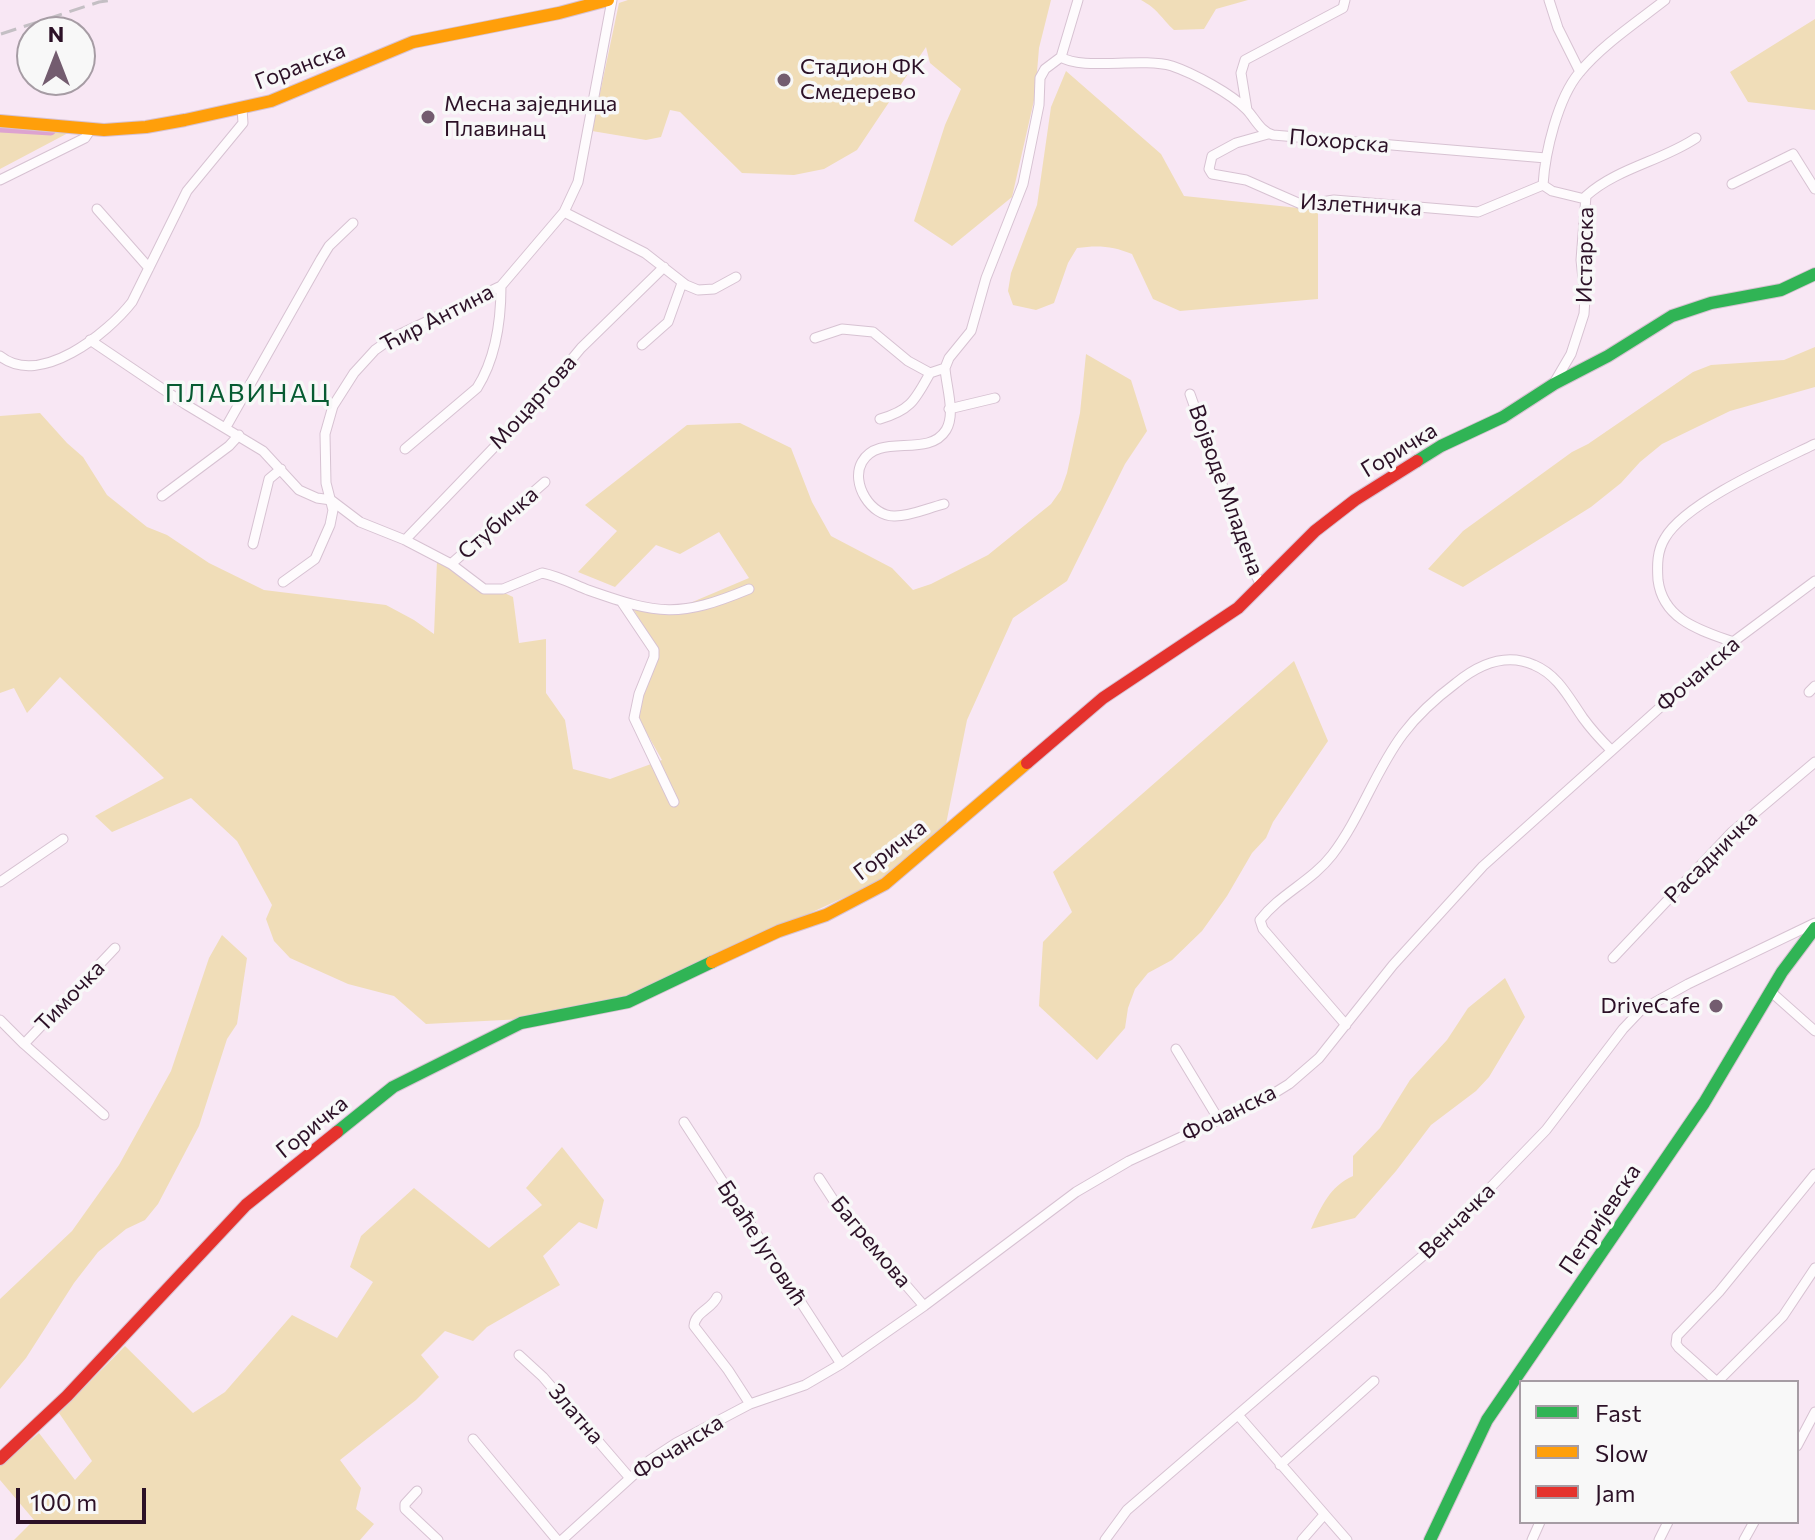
<!DOCTYPE html>
<meta charset="utf-8">
<style>
body{margin:0}
#map{position:relative;width:1815px;height:1540px;overflow:hidden;background:#f8e7f4;font-family:Commissioner,sans-serif}
canvas{display:block}
.legend{position:absolute;left:1519px;top:1380px;width:280px;height:144px;box-sizing:border-box;background:#f8f8f8;border:2px solid #a69ca4;margin:0;padding:10px 14px;list-style:none;font-size:24px;color:#2c1127}
.legend li{display:flex;align-items:center;gap:16px;height:40px}
.legend b{width:40px;border:2px solid #a69ca4}
.north{position:absolute;left:16px;top:16px;width:80px;height:80px;box-sizing:border-box;background:#f8f8f8;border:2px solid #a69ca4;border-radius:50%;rotate:0deg;font-size:22px;font-weight:700;line-height:32px;text-align:center;color:#2c1127}
.north::after{content:'';display:block;margin:auto;width:28px;height:36px;background:#735c6f;clip-path:polygon(50% 0,100% 100%,50% 72%,0 100%)}
.scale{position:absolute;left:16px;top:1488px;width:130px;height:36px;box-sizing:border-box;border:4px solid #2c1127;border-top:0;padding-left:10px;font-size:24px;line-height:28px;white-space:nowrap;color:#2c1127;-webkit-text-stroke:6px #f8f8f8;paint-order:stroke}
</style>
<div id="map">
<canvas width="1815" height="1540"></canvas>
<ul class="legend">
<li><b style="height:10px;background:#30b455"></b>Fast</li>
<li><b style="height:10px;background:#ff9f0a"></b>Slow</li>
<li><b style="height:10px;background:#e5322d"></b>Jam</li>
</ul>
<div class="north">N</div>
<div class="scale">100 m</div>
</div>
<script>
const g = document.querySelector('canvas').getContext('2d');
g.lineJoin = 'round';
function fill(path, color) { g.fillStyle = color; g.fill(path, 'evenodd'); }
function stroke(path, color, width, dash) { g.strokeStyle = color; g.lineWidth = width; g.lineCap = dash ? 'butt' : 'round'; g.setLineDash(dash || []); g.stroke(path); }
function write(font, color, halo, rows, align = 'center') {
  g.font = font + ' Commissioner,sans-serif'; g.lineWidth = 7; g.setLineDash([]); g.textBaseline = 'middle'; g.strokeStyle = halo; g.fillStyle = color; for (const [text, x, y, turn = 0] of rows) {
    g.save(); g.translate(x, y); g.rotate((+turn || 0) * Math.PI / 180); g.textAlign = isNaN(turn) ? turn : align; if (halo) g.strokeText(text, 0, 0); g.fillText(text, 0, 0); g.restore();
  }
}
fill(new Path2D(`
 M 628,0 L 1051,0 L 1039,48 L 1035,96 L 1012,197 L 952,246 L 914,221 L 945,125 L 961,89 L 930,63 L 926,47 L 857,150 L 824,169 L 794,175 L 742,173 L 680,112 L 670,110 L 661,137 L 646,140 L 592,131 L 619,3 Z
 M 1141,0 L 1248,0 L 1216,9 L 1204,29 L 1174,30 C 1161,18 1158,9 1141,0 Z
 M 1815,19 L 1815,110 L 1748,102 L 1730,72 Z
 M 1066,71 L 1161,154 L 1184,196 L 1318,210 L 1318,299 L 1180,311 L 1153,299 L 1132,254 C 1113,246 1098,245 1077,248 L 1068,263 L 1054,303 L 1036,310 L 1013,305 L 1008,291 L 1011,273 L 1037,205 L 1051,107 Z
 M 0,128 L 70,132 L 0,169 Z
 M 1815,347 L 1815,387 L 1730,411 L 1662,444 L 1640,462 L 1621,483 L 1591,507 L 1463,587 L 1428,569 L 1463,531 L 1572,452 L 1588,444 L 1693,372 L 1711,365 L 1784,360 Z
 M 1086,354 L 1131,380 L 1147,431 L 1125,464 L 1067,581 L 1013,618 L 967,720 L 946,824 L 880,881 L 771,931 L 646,993 L 523,1019 L 426,1024 L 394,996 L 348,984 L 290,958 L 274,941 L 266,919 L 272,905 L 237,841 L 191,798 L 112,832 L 95,816 L 164,778 L 60,677 L 27,713 L 14,688 L 0,693 L 0,416 L 40,413 L 67,443 L 83,457 L 107,495 L 147,527 L 167,535 L 209,563 L 264,590 L 386,605 L 414,620 L 434,634 L 437,561 L 513,597 L 519,643 L 546,639 L 546,693 L 565,720 L 573,769 L 610,779 L 662,760 L 637,716 L 658,650 L 632,607 L 683,606 L 749,578 L 719,532 L 680,554 L 656,545 L 615,587 L 578,572 L 617,531 L 585,505 L 687,425 L 740,423 L 791,448 L 812,502 L 831,536 L 892,568 L 913,590 L 931,584 L 988,555 L 1051,504 L 1061,490 L 1067,473 L 1080,413 Z
 M 1294,661 L 1328,741 L 1273,822 L 1266,838 L 1252,853 L 1227,896 L 1202,931 L 1172,960 L 1148,973 L 1135,989 L 1128,1008 L 1125,1028 L 1097,1060 L 1039,1006 L 1043,942 L 1072,912 L 1053,872 Z
 M 222,935 L 247,958 L 237,1024 L 227,1039 L 199,1126 L 158,1204 L 145,1220 L 126,1229 L 98,1252 L 74,1283 L 26,1358 L 0,1389 L 0,1299 L 72,1231 L 119,1165 L 171,1071 L 209,958 Z
 M 1505,978 L 1525,1017 L 1489,1077 L 1476,1091 L 1431,1125 L 1396,1171 L 1355,1218 L 1311,1229 C 1321,1207 1330,1186 1353,1176 L 1353,1156 L 1380,1128 L 1410,1080 L 1447,1040 L 1468,1008 Z
 M 562,1147 L 604,1200 L 597,1229 L 579,1222 L 543,1256 L 560,1285 L 487,1327 L 473,1341 L 445,1331 L 421,1355 L 439,1377 L 416,1400 L 340,1460 L 361,1488 L 356,1509 L 374,1524 L 360,1540 L 14,1540 L 34,1520 L 0,1480 L 0,1466 L 39,1433 L 75,1480 L 92,1461 L 59,1413 L 125,1346 L 193,1413 L 225,1392 L 292,1315 L 337,1338 L 373,1282 L 350,1267 L 361,1236 L 414,1188 L 489,1248 L 542,1205 L 526,1188 Z`), '#f0ddb8');
stroke(new Path2D(`
 M 0,128 L 51,131`), '#dda3d0', 9);
const street = new Path2D(`
 M 1549,0 L 1558,28 L 1580,72
 M 1061,57 C 1082,71 1140,57 1172,66 C 1193,73 1232,94 1247,110 C 1256,120 1260,131 1273,135 L 1546,158
 M 1061,57 L 1078,0
 M 1247,110 L 1241,73 L 1245,60 L 1343,8 L 1345,0
 M 1268,134 L 1236,143 L 1212,156 L 1209,169 L 1212,174 L 1246,180 L 1303,205 L 1334,200 L 1478,212 L 1543,185
 M 0,180 L 85,138 L 91,129
 M 1732,184 L 1793,154 L 1815,189
 M 1585,199 L 1552,191 L 1543,185 C 1545,152 1558,98 1579,73 C 1602,45 1637,22 1665,0
 M 97,209 L 149,268
 M 564,212 L 645,253 L 686,285 L 698,290 L 714,289 L 736,277
 M 815,338 L 842,329 L 873,332 L 908,361 L 930,373 L 945,368 L 949,358 L 971,331 L 986,278 L 1023,184 L 1039,105 L 1040,78 L 1045,69 L 1061,57
 M 90,340 L 185,404 L 263,451 L 299,490 L 317,498 L 331,500 L 360,522 L 405,540 L 451,564 L 484,589 L 503,589 L 542,573 C 558,576 573,584 588,590 C 659,615 679,618 749,589
 M 642,345 L 668,322 L 682,283
 M 0,356 C 40,388 108,333 132,302 L 187,191 L 243,123 L 242,108
 M 1554,383 L 1571,354 L 1584,314 L 1585,298 L 1581,260 L 1586,196 C 1617,168 1662,161 1696,138
 M 1190,394 L 1251,566 L 1261,585
 M 949,409 L 995,398
 M 880,419 C 911,410 915,400 930,373
 M 226,427 L 321,259 L 329,246 L 353,223
 M 405,449 L 477,388 C 496,358 501,320 501,286
 M 162,496 L 229,446 L 239,435
 M 944,504 C 928,508 911,516 895,516 C 871,517 850,483 862,462 C 879,432 928,459 946,430 C 956,414 946,386 945,368
 M 405,540 L 528,412 L 581,348 L 664,267
 M 253,544 L 269,479 L 281,469
 M 451,564 L 545,482
 M 283,582 L 315,559 L 330,525 L 333,510 L 326,483 L 325,434 L 333,406 L 354,373 L 375,350 L 392,338 L 501,286 L 564,212 L 578,182 L 612,0
 M 621,601 L 654,650 L 654,657 L 639,694 L 634,718 L 674,802
 M 1733,642 C 1700,630 1663,620 1658,580 C 1657,565 1657,551 1665,538 C 1686,502 1776,463 1815,444
 M 1809,692 L 1815,686
 M 0,882 L 63,839
 M 1613,958 L 1731,833 L 1815,762
 M 1770,991 L 1815,1031
 M 0,1020 L 24,1044 L 115,948
 M 1346,1025 L 1263,929 L 1260,920 C 1280,894 1312,881 1332,855 C 1361,817 1375,771 1403,734 C 1418,714 1436,698 1456,683 C 1478,665 1505,652 1534,665 C 1558,675 1569,698 1583,718 C 1591,729 1601,740 1611,750
 M 24,1044 L 104,1115
 M 1176,1049 L 1219,1120
 M 684,1122 L 841,1364
 M 819,1178 L 836,1204 L 924,1306
 M 717,1297 C 712,1309 695,1312 694,1326 L 728,1370 L 750,1404
 M 519,1355 L 543,1377 L 629,1477
 M 1717,1382 L 1679,1348 L 1676,1344 L 1677,1336 L 1719,1292 L 1815,1174
 M 1717,1382 L 1783,1316 L 1815,1268
 M 1238,1415 L 1347,1540
 M 473,1439 L 557,1540
 M 1797,1446 L 1815,1412
 M 1280,1465 L 1374,1381
 M 417,1491 L 405,1504 L 405,1509 L 438,1540
 M 562,1540 L 650,1460 L 676,1443 L 750,1404 L 805,1385 L 841,1364 L 924,1306 L 1076,1192 L 1129,1161 L 1268,1097 L 1289,1084 L 1319,1058 L 1393,965 L 1483,866 L 1733,642 L 1815,581
 M 1105,1540 L 1127,1510 L 1433,1247 L 1546,1130 L 1623,1029 L 1641,1010 L 1688,984 L 1815,923
 M 1302,1540 L 1323,1516
 M 1532,1540 L 1540,1522
 M 1659,1540 L 1668,1522
 M 1744,1540 L 1754,1522`);
const fast = new Path2D(`
 M 1417,461 L 1441,446 L 1503,417 L 1554,384 L 1608,356 L 1672,316 L 1711,303 L 1781,290 L 1815,274
 M 337,1132 L 393,1087 L 521,1023 L 628,1002 L 712,962
 M 1430,1540 L 1487,1420 L 1704,1103 L 1782,972 L 1815,928`);
const slow = new Path2D(`
 M 0,121 L 104,130 L 146,127 L 185,120 L 271,101 L 413,42 L 559,13 L 608,0
 M 712,962 L 779,931 L 826,915 L 885,884 L 1027,763`);
const jam = new Path2D(`
 M 1027,763 L 1103,698 L 1238,608 L 1315,531 L 1355,500 L 1417,461
 M 0,1459 L 67,1396 L 246,1205 L 337,1132`);
stroke(street, '#d7c2d2', 11);
stroke(fast, '#d7c2d2', 14);
stroke(slow, '#d7c2d2', 14);
stroke(jam, '#d7c2d2', 14);
stroke(street, '#fefbfd', 9);
stroke(fast, '#30b455', 12);
stroke(slow, '#ff9f0a', 12);
stroke(jam, '#e5322d', 12);
stroke(new Path2D(`
 M 1,34 L 99,2 L 114,0`), '#c4bfc4', 3, [16, 8]);
for (const [x, y, r, color] of [
 [784,80,8,"#735c6f"],
 [428,117,8,"#735c6f"],
 [1716,1006,8,"#735c6f"]
]) { const dot = new Path2D(); dot.arc(x, y, r, 0, 2 * Math.PI); g.fillStyle = color; g.fill(dot); stroke(dot, '#f8f8f8', 3); }
write('22px', '#2c1127', '#f8f8f8', [
 ["Горанска",300,66,-21],
 ["Похорска",1339,141,5],
 ["Излетничка",1361,205,3],
 ["Истарска",1585,255,-89],
 ["Ћир Антина",437,318,-27],
 ["Моцартова",533,402,-48],
 ["Горичка",1399,450,-31],
 ["Војводе Младена",1226,490,70],
 ["Стубичка",498,523,-41],
 ["Фочанска",1698,674,-41],
 ["Горичка",890,850,-37],
 ["Расадничка",1711,857,-45],
 ["Тимочка",70,996,-46],
 ["Фочанска",1229,1113,-26],
 ["Горичка",312,1127,-39],
 ["Петријевска",1600,1219,-56],
 ["Венчачка",1457,1221,-45],
 ["Багремова",871,1242,50],
 ["Браће Југовић",762,1243,57],
 ["Златна",576,1414,49],
 ["Фочанска",678,1447,-32]
]);
write('22px', '#2c1127', '#f8f8f8', [
 ["Стадион ФК",800,67],
 ["Смедерево",800,92],
 ["Месна заједница",444,104],
 ["Плавинац",444,129],
 ["DriveCafe",1700,1006,"right"]
], 'left');
g.letterSpacing = '2px';
write('26px', '#075b32', '#f8f8f8', [
 ["ПЛАВИНАЦ",248,393]
]);
g.letterSpacing = '0px';
</script>
